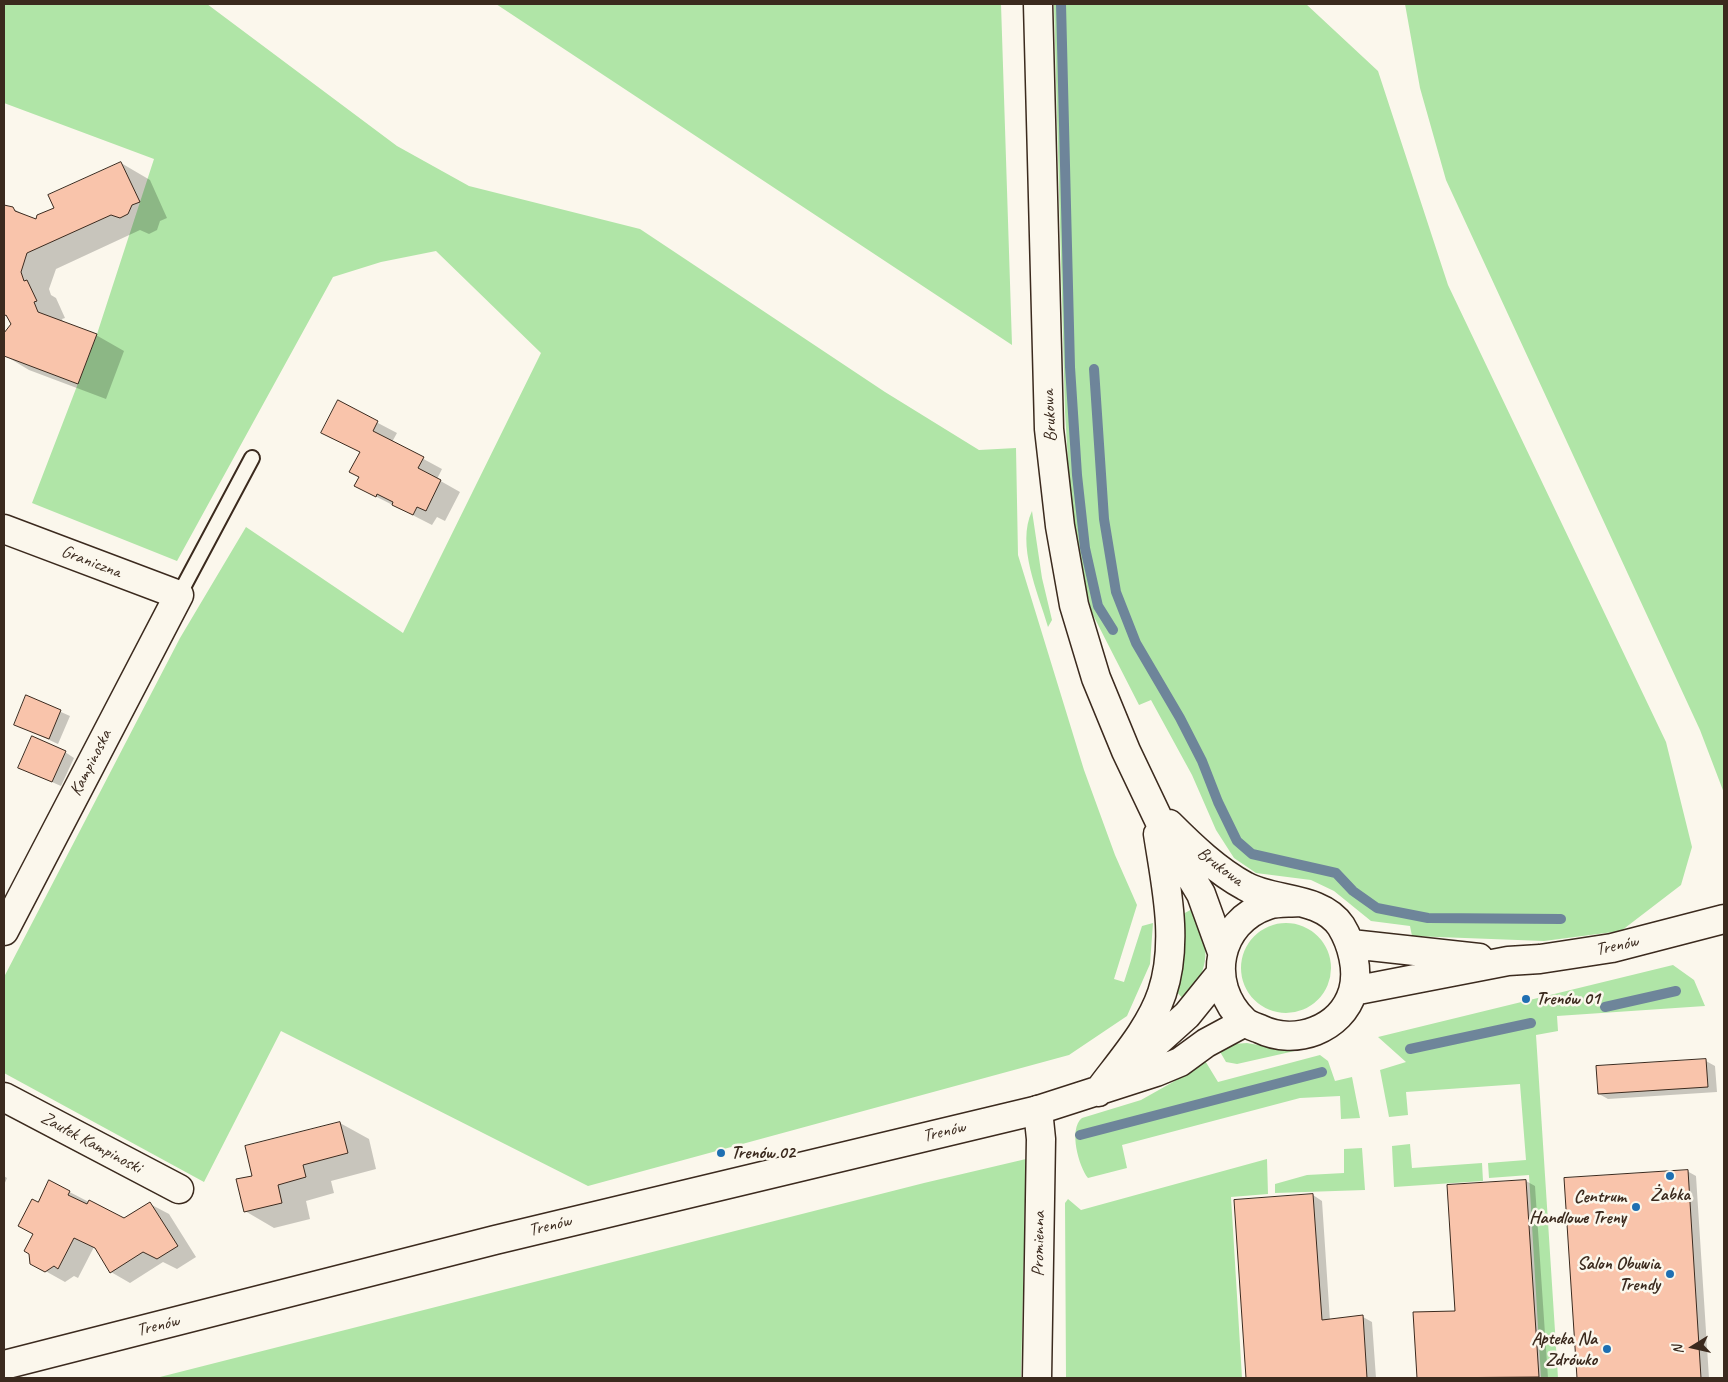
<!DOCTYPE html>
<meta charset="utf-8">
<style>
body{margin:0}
#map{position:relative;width:1728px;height:1382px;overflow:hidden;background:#fbf7ec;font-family:Caveat,sans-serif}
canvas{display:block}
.frame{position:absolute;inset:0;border:5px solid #3b2a1e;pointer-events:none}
.north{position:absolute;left:1668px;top:1322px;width:50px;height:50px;-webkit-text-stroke:4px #fbf7ec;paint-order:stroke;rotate:260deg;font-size:14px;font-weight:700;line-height:20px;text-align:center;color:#3b2a1e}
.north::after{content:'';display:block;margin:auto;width:18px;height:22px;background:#3b2a1e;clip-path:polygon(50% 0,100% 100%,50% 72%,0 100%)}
</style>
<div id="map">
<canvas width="1728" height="1382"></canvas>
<div class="frame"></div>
<div class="north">N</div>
</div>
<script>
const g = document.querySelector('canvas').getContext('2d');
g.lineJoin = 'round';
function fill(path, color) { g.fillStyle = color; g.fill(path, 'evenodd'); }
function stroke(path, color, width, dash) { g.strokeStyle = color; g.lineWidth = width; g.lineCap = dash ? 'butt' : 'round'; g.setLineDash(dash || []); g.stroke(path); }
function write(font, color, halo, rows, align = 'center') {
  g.font = font + ' Caveat,sans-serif'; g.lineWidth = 5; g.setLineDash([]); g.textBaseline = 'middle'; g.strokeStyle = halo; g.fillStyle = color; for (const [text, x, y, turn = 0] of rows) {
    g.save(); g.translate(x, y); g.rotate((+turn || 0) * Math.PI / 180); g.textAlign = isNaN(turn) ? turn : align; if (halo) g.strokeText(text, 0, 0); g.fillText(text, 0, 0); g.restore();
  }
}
fill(new Path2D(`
 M 4,4 L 207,4 L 397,146 L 469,186 L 640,229 L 885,392 L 979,450 L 1016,448 L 1018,555 L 1084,770 L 1115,855 L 1137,905 L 1114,979 L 1124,982 L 1142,926 L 1153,923 L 1150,964 L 1127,1016 L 1069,1055 L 588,1186 L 281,1031 L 204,1182 L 4,1073 L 4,977 L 180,638 L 246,527 L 403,633 L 541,353 L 436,251 L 381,262 L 333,277 L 177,561 L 32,503 L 97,334 L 154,159 L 4,103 Z
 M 496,4 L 1001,4 L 1012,345 Z
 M 1054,4 L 1306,4 L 1378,71 L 1448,285 L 1666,742 L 1692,847 L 1681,885 L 1621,931 L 1544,941 L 1412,936 L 1410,926 L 1371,921 L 1334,891 L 1311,880 L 1256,873 L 1234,858 L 1216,830 L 1192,775 L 1151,700 L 1139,705 L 1092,613 L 1081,569 L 1070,494 L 1065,412 Z
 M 1405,4 L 1724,4 L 1724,793 L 1700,730 L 1446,180 L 1420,88 Z
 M 1032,511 L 1042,578 L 1052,620 L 1048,627 C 1038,592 1016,545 1032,511 Z
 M 1194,908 C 1209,953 1212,961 1186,1002 L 1174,989 L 1183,914 Z
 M1241 968a45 45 0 1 1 90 0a45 45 0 1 1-90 0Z
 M 1673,965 L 1694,980 L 1705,1006 L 1557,1016 L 1558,1031 L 1536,1035 L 1558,1378 L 1541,1378 L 1529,1175 L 1489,1178 L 1488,1163 L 1526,1160 L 1520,1084 L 1406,1092 L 1408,1115 L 1389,1117 L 1380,1070 L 1406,1062 L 1378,1037 Z
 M 1247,1043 L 1280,1049 L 1308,1048 L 1237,1064 L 1226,1062 L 1219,1050 L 1233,1044 Z
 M 1320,1055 L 1328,1061 L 1335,1081 L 1352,1077 L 1360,1118 L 1341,1119 L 1340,1096 L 1300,1098 L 1122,1145 L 1127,1168 L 1088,1178 C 1079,1167 1068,1129 1082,1118 L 1141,1100 L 1173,1082 L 1204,1059 L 1218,1082 Z
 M 1410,1144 L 1412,1168 L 1482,1163 L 1483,1181 L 1394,1187 L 1392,1146 Z
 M 1362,1148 L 1365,1190 L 1275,1193 L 1275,1184 L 1307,1175 L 1344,1173 L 1344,1149 Z
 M 1026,1159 L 1021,1378 L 156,1378 L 924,1183 Z
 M 1267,1159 L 1268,1194 L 1231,1197 L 1242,1378 L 1066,1378 L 1065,1203 L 1068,1199 L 1081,1210 Z`), '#b0e5a7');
fill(new Path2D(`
 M 121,163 L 150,180 L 167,218 L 160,221 L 157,230 L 149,234 L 140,230 L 56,269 L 49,289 L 51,295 L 56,298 L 65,318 L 62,319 L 63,322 L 96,335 L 124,351 L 106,399 L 29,370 L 4,355 L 4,337 L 12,324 L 4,313 L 4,206 L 12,208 L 36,221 Z
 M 338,402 L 397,433 L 392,442 L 442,469 L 437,479 L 460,492 L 445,521 L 437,517 L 432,525 L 375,496 L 361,477 L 361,452 L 342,443 Z
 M 27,697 L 70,716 L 58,744 L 15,724 Z
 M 65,752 L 74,758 L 61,786 L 29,772 Z
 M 1706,1061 L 1715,1066 L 1717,1092 L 1608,1099 L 1599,1094 Z
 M 340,1123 L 369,1139 L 376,1169 L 331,1181 L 334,1193 L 306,1201 L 310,1219 L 274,1228 L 245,1211 Z
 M 1687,1171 L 1696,1176 L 1709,1378 L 1578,1378 L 1565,1179 Z
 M 4,1176 L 7,1178 L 4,1185 Z
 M 1526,1181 L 1535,1186 L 1548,1378 L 1418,1378 L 1414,1313 L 1456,1312 Z
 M 50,1182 L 124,1220 L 150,1204 L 169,1214 L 196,1257 L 177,1269 L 163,1262 L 130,1283 L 111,1272 L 94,1247 L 78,1278 L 74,1276 L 65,1282 L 31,1263 L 39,1204 Z
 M 1313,1195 L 1322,1201 L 1330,1321 L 1363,1317 L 1372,1322 L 1376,1378 L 1247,1378 L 1235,1201 Z`), '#0003');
stroke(new Path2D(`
 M 1061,4 L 1070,367 L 1077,475 L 1085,548 L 1098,606 L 1113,630
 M 1094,369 L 1104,519 L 1116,592 L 1136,643 L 1180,718 L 1202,761 L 1218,802 L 1237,841 L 1252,854 L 1336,873 L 1353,891 L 1377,908 L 1428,918 L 1561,919
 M 1605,1007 L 1676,991
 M 1410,1049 L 1531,1023
 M 1080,1135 L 1322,1072`), '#6e859a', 10);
const building = new Path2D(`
 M 121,162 L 140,202 L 132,205 L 128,214 L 120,218 L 111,215 L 27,253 L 21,272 L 24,281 L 27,280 L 37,301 L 34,302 L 38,312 L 97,334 L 78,384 L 4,356 L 4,333 L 11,324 L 6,315 L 4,316 L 4,205 L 13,207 L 15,211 L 36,219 L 37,215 L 54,208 L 48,195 Z
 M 338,400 L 378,421 L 373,431 L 424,457 L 418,468 L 441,480 L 426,511 L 417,507 L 413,515 L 394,506 L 392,505 L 393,502 L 377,494 L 376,497 L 354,486 L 359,477 L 349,472 L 360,452 L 321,433 Z
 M 26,695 L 61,710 L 49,739 L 14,725 Z
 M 32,736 L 66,751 L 52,782 L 18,768 Z
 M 1706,1059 L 1708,1087 L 1598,1094 L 1596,1066 Z
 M 340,1122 L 348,1153 L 303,1165 L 306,1177 L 278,1185 L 282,1203 L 244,1212 L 236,1179 L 252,1176 L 245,1146 Z
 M 1688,1170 L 1701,1378 L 1577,1378 L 1564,1178 Z
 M 49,1180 L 70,1191 L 68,1195 L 87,1204 L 89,1200 L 91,1201 L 124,1218 L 150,1202 L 178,1246 L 157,1259 L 143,1252 L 110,1273 L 95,1248 L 74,1238 L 58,1269 L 54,1266 L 45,1272 L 30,1264 L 29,1254 L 24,1251 L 33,1234 L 18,1226 L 32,1199 L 38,1202 Z
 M 1526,1180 L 1539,1377 L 1417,1378 L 1413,1312 L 1455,1311 L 1447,1185 Z
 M 1313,1194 L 1322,1320 L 1363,1315 L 1367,1378 L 1246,1378 L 1234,1200 Z`);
fill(building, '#f9c4ab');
stroke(building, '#3b2a1e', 1);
const lane = new Path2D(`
 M 179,595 L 252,458`);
const street = new Path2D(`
 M 4,529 L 179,595 L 4,931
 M 4,1097 L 179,1189
 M 1037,1378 L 1041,1139 L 1038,1110`);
const secondary = new Path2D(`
 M 1038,4 L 1049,429 L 1060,526 L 1074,605 L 1096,678 L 1126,751 L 1167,837 L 1201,894 L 1222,952
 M 1169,824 C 1191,846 1217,871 1245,886 C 1273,902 1321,896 1341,926 C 1352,944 1359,970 1353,991 C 1341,1030 1295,1046 1260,1029 C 1255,1027 1248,1025 1244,1021 C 1205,984 1217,922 1268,905 C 1277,902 1289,903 1298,902
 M 1351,944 L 1479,958
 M 1353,991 L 1508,961 L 1540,959 L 1612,948 L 1724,919
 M 1128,1068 L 1187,1015 L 1221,973
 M 1098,1092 C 1120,1062 1150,1029 1162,993 C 1179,942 1166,886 1158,834
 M 4,1365 L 495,1240 L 1038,1110 L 1156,1072 L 1180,1062 L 1206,1043 L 1245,1022`);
stroke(lane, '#3b2a1e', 18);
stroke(street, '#3b2a1e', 31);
stroke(secondary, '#3b2a1e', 31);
stroke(lane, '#fbf7ec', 14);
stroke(street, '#fbf7ec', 28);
stroke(secondary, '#fbf7ec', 28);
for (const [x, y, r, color] of [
 [1526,999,5,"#1f6fb2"],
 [721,1153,5,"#1f6fb2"],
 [1670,1176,5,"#1f6fb2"],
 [1636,1207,5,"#1f6fb2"],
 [1670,1274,5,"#1f6fb2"],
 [1607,1349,5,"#1f6fb2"]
]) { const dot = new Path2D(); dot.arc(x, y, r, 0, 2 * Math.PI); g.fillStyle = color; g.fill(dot); stroke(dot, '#fbf7ec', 2); }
write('18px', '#3b2a1e', '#fbf7ec', [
 ["Brukowa",1050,416,-93],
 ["Graniczna",91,562,21],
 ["Kampinoska",91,763,-63],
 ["Brukowa",1220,867,37],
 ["Trenów",1617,946,-12],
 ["Trenów",944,1132,-13],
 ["Zaułek Kampinoski",91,1143,28],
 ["Trenów",550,1226,-14],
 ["Promienna",1039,1244,-89],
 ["Trenów",158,1326,-14]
]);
write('bold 18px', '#3b2a1e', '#fbf7ec', [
 ["Trenów 01",1536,999,"left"],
 ["Trenów 02",731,1153,"left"],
 ["Żabka",1670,1195,"center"],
 ["Centrum",1626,1197],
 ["Handlowe Treny",1626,1218],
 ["Salon Obuwia",1660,1264],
 ["Trendy",1660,1285],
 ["Apteka Na",1597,1339],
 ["Zdrówko",1597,1360]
], 'right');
</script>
